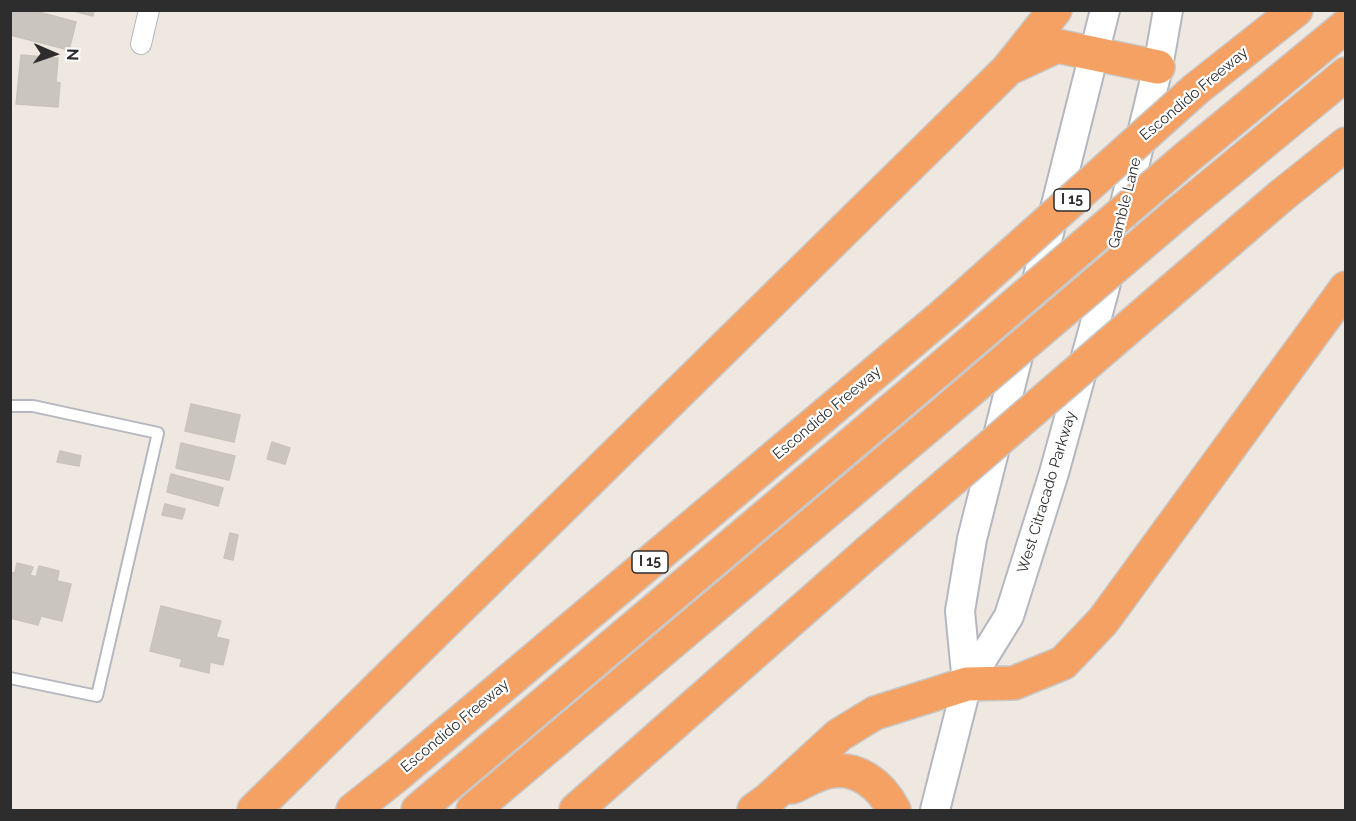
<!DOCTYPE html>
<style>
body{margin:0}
#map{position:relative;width:1356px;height:821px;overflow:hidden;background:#eee8e1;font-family:Raleway,sans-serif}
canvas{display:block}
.frame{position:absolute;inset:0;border:12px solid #2d2d2d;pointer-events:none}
.north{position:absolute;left:24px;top:24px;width:60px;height:60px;-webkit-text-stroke:4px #fff;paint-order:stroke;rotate:92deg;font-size:16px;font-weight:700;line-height:24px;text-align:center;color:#2d2d2d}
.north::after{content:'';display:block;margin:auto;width:21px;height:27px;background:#2d2d2d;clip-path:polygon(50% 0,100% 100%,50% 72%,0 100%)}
</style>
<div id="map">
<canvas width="1356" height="821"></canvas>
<div class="frame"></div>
<div class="north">N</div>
</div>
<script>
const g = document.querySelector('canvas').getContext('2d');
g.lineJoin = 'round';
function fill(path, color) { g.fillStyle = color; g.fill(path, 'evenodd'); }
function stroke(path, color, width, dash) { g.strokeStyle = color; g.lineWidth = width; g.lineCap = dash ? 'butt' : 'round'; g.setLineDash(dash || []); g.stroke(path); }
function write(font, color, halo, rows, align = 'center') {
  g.font = font + ' Raleway,sans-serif'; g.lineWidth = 4.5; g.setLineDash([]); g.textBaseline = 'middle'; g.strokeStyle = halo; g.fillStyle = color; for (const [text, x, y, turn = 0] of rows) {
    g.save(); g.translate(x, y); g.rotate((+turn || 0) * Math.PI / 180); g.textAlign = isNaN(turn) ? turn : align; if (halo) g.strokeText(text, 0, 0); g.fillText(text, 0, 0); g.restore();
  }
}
const building = new Path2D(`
 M 11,10 L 31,10 L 76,22 L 69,50 L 10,35 Z
 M 69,10 L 94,10 L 93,16 Z
 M 21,55 L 58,58 L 56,82 L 60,83 L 58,107 L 16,104 Z
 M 191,404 L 240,415 L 234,442 L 185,431 Z
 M 272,442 L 290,448 L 285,464 L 267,459 Z
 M 181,443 L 235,456 L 229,480 L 176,468 Z
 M 60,451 L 81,456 L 79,466 L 57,462 Z
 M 171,474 L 223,488 L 218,506 L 167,492 Z
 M 165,504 L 185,509 L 182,519 L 162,515 Z
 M 230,533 L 238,535 L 233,560 L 224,558 Z
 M 17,563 L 33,567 L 30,575 L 36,577 L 39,566 L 59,571 L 57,581 L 71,584 L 62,621 L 41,616 L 38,625 L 10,618 L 10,572 L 15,573 Z
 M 161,606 L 221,621 L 216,637 L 229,640 L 223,665 L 210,662 L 209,673 L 180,666 L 182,659 L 150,651 Z`);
fill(building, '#cac6bf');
stroke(building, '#c9c4ba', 1.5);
const lane = new Path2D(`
 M 10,406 L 33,406 L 158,433 L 97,696 L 10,678`);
const street = new Path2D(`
 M 141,44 L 149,10`);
const secondary = new Path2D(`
 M 967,684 L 960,611 L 972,539 L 1105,10
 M 935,810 L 967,684 L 1009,616 L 1054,473 L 1104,291 L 1158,67 L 1168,10`);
const highway = new Path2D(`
 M 1014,66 L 1057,46 L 1158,67
 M 1196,89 L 1296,10
 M 1185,159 L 1346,26
 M 1281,196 L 1346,144
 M 1178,213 L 1346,74
 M 792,787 C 804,782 814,775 827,772 C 857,765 881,785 894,810
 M 254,810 L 1008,69 L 1055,10
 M 353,810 L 397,775 L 947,312
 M 418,810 L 934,374
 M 473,810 L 926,428
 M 576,810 L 867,553
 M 754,810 L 769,799 L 839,735 L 875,713 L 967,684 L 1014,683 L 1063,663 L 1103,621 L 1346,288`);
stroke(lane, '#b4b7bf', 14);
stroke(street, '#b4b7bf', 22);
stroke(secondary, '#b4b7bf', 32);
stroke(highway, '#c8c8c8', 36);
stroke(lane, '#fff', 10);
stroke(street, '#fff', 20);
stroke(secondary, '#fff', 28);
stroke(highway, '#f6a164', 33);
const highwayBridge = new Path2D(`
 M 947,312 L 1196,89
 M 934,374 L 1185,159
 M 926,428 L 1178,213
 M 867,553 L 1281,196`);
stroke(highwayBridge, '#c8c8c8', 36, []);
stroke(highwayBridge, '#f6a164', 33);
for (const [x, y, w] of [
 [1072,200,36],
 [650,562,36]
]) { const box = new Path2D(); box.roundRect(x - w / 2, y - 11, w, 22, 4.5); g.fillStyle = '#fff'; g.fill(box); stroke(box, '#2d2d2d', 1.5); }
write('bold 14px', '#2d2d2d', null, [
 ["I 15",1072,200],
 ["I 15",650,562]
]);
write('15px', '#2d2d2d', '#fff', [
 ["Escondido Freeway",1194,94,-40],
 ["Gamble Lane",1125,203,-76],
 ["Escondido Freeway",827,413,-40],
 ["West Citracado Parkway",1047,492,-73],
 ["Escondido Freeway",455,726,-40]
]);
</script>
